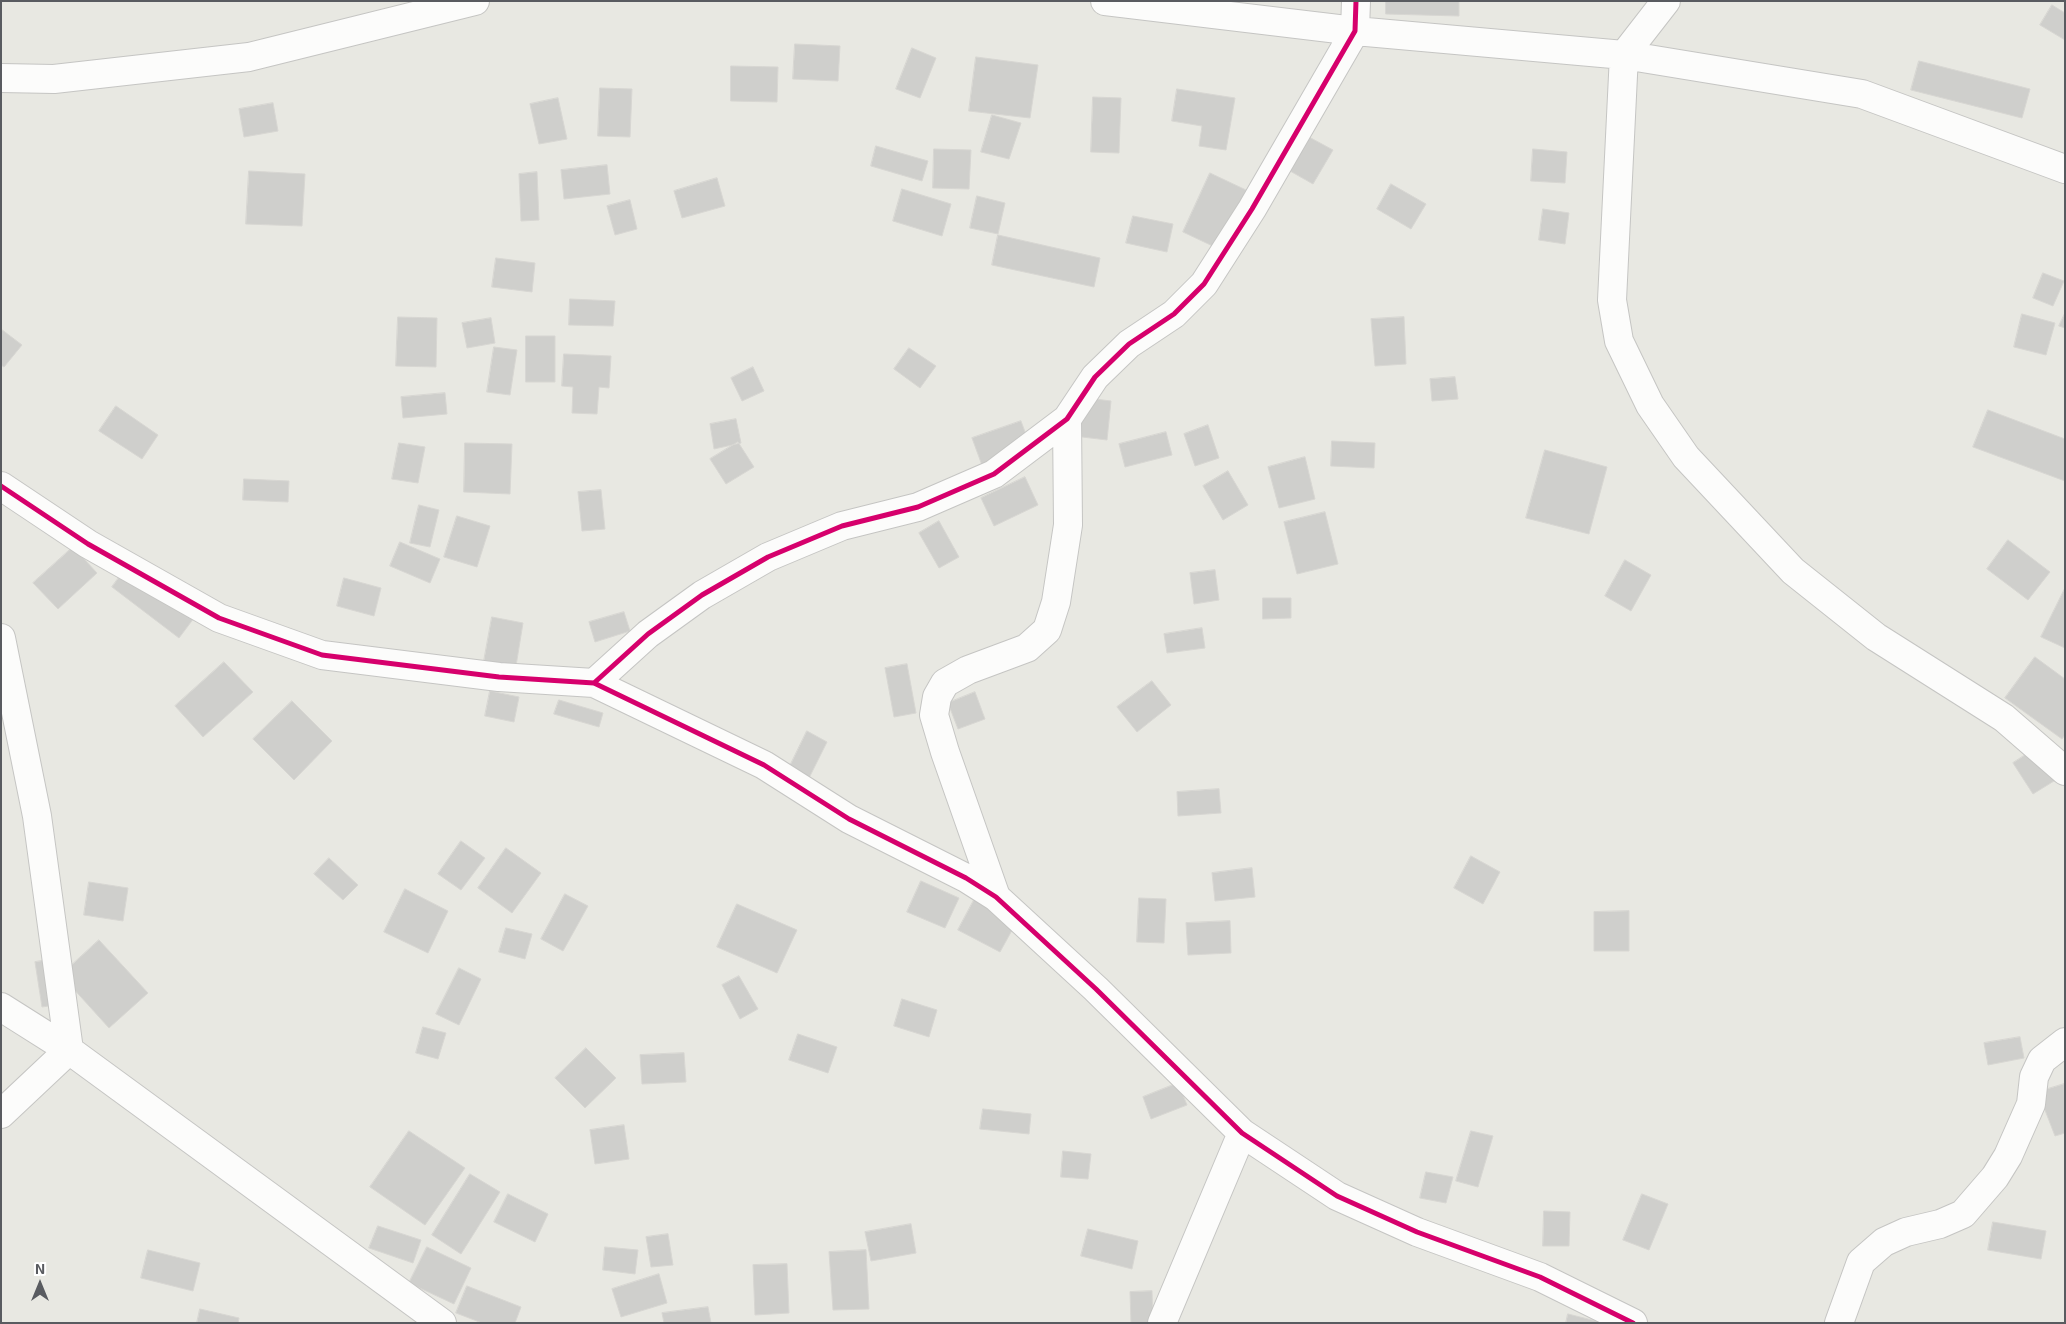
<!DOCTYPE html>
<style>
body{margin:0}
#map{position:relative;width:2066px;height:1324px;overflow:hidden;background:#e8e8e2;font-family:"Exo 2",sans-serif}
canvas{display:block}
.frame{position:absolute;inset:0;border:2px solid #595b60;pointer-events:none}
.north{position:absolute;left:15px;top:1259px;width:50px;height:50px;-webkit-text-stroke:4px #fff;paint-order:stroke;rotate:0deg;font-size:14px;font-weight:700;line-height:20px;text-align:center;color:#595b60}
.north::after{content:'';display:block;margin:auto;width:18px;height:22px;background:#595b60;clip-path:polygon(50% 0,100% 100%,50% 72%,0 100%)}
</style>
<div id="map">
<canvas width="2066" height="1324"></canvas>
<div class="frame"></div>
<div class="north">N</div>
</div>
<script>
const g = document.querySelector('canvas').getContext('2d');
g.lineJoin = 'round';
function fill(path, color) { g.fillStyle = color; g.fill(path, 'evenodd'); }
function stroke(path, color, width, dash) { g.strokeStyle = color; g.lineWidth = width; g.lineCap = dash ? 'butt' : 'round'; g.setLineDash(dash || []); g.stroke(path); }
const building = new Path2D(`
 M 1386,1 L 1459,1 L 1459,16 L 1386,14 Z
 M 2052,5 L 2065,13 L 2065,40 L 2040,25 Z
 M 795,44 L 840,46 L 838,81 L 793,79 Z
 M 912,48 L 936,58 L 920,98 L 896,89 Z
 M 976,57 L 1038,65 L 1030,118 L 969,111 Z
 M 1919,61 L 2030,89 L 2022,118 L 1911,90 Z
 M 731,66 L 778,67 L 777,102 L 731,101 Z
 M 600,88 L 632,89 L 630,137 L 598,136 Z
 M 1177,89 L 1235,98 L 1226,150 L 1199,146 L 1202,126 L 1172,121 Z
 M 1093,97 L 1121,98 L 1119,153 L 1091,152 Z
 M 558,98 L 567,139 L 539,144 L 530,104 Z
 M 273,103 L 278,131 L 244,137 L 239,109 Z
 M 992,115 L 1021,123 L 1009,159 L 981,152 Z
 M 1309,137 L 1333,150 L 1313,184 L 1290,171 Z
 M 876,146 L 928,161 L 922,181 L 871,166 Z
 M 934,149 L 971,150 L 969,189 L 933,188 Z
 M 1533,149 L 1567,152 L 1565,183 L 1531,181 Z
 M 607,165 L 610,194 L 564,199 L 561,170 Z
 M 249,171 L 305,174 L 302,226 L 246,224 Z
 M 537,172 L 539,220 L 521,221 L 519,174 Z
 M 1210,173 L 1246,190 L 1219,249 L 1183,232 Z
 M 717,178 L 725,206 L 682,218 L 674,191 Z
 M 1391,184 L 1426,204 L 1411,229 L 1377,209 Z
 M 902,189 L 951,204 L 942,236 L 893,221 Z
 M 977,196 L 1005,203 L 998,234 L 970,228 Z
 M 630,200 L 637,229 L 615,235 L 607,206 Z
 M 1543,209 L 1569,213 L 1565,244 L 1539,240 Z
 M 1133,216 L 1173,224 L 1167,252 L 1126,243 Z
 M 998,235 L 1100,258 L 1094,287 L 992,265 Z
 M 496,258 L 535,263 L 532,292 L 492,287 Z
 M 2043,273 L 2064,281 L 2053,306 L 2033,298 Z
 M 570,299 L 615,301 L 613,326 L 569,325 Z
 M 2065,313 L 2065,328 L 2059,326 Z
 M 2022,314 L 2055,323 L 2046,355 L 2014,347 Z
 M 398,317 L 437,318 L 436,367 L 396,366 Z
 M 1404,317 L 1406,364 L 1375,366 L 1371,319 Z
 M 491,318 L 495,343 L 467,348 L 462,323 Z
 M 1,329 L 22,345 L 4,367 L 1,365 Z
 M 526,336 L 555,336 L 555,382 L 526,382 Z
 M 494,347 L 517,350 L 510,395 L 487,392 Z
 M 909,348 L 936,366 L 920,388 L 894,369 Z
 M 564,354 L 611,356 L 609,388 L 599,387 L 597,414 L 572,413 L 573,387 L 562,386 Z
 M 753,367 L 764,391 L 742,401 L 731,378 Z
 M 1455,377 L 1458,399 L 1432,401 L 1430,379 Z
 M 445,393 L 447,414 L 403,418 L 401,397 Z
 M 1079,397 L 1111,401 L 1107,440 L 1074,436 Z
 M 116,406 L 158,435 L 142,459 L 99,431 Z
 M 1988,410 L 2065,439 L 2065,481 L 1973,447 Z
 M 736,419 L 741,443 L 714,449 L 710,424 Z
 M 1021,421 L 1032,451 L 983,468 L 972,438 Z
 M 1208,425 L 1219,458 L 1195,466 L 1184,434 Z
 M 1166,432 L 1172,455 L 1125,467 L 1119,444 Z
 M 1332,441 L 1375,443 L 1374,468 L 1331,466 Z
 M 738,442 L 754,467 L 726,484 L 710,459 Z
 M 399,443 L 425,447 L 418,483 L 392,479 Z
 M 465,443 L 512,444 L 510,494 L 464,492 Z
 M 1545,450 L 1607,467 L 1589,534 L 1526,518 Z
 M 1305,457 L 1315,499 L 1279,508 L 1268,467 Z
 M 1228,471 L 1248,505 L 1223,520 L 1203,486 Z
 M 1025,477 L 1038,505 L 994,526 L 981,498 Z
 M 244,479 L 289,481 L 288,502 L 243,500 Z
 M 601,490 L 605,529 L 582,531 L 578,492 Z
 M 419,505 L 439,510 L 430,547 L 410,543 Z
 M 1325,512 L 1338,564 L 1297,574 L 1284,522 Z
 M 457,516 L 490,526 L 477,567 L 444,557 Z
 M 939,521 L 959,557 L 939,568 L 919,533 Z
 M 2008,540 L 2050,572 L 2028,600 L 1987,569 Z
 M 400,542 L 440,559 L 430,583 L 390,566 Z
 M 73,547 L 97,573 L 58,609 L 33,583 Z
 M 1625,560 L 1651,575 L 1631,611 L 1605,596 Z
 M 126,568 L 194,618 L 179,638 L 112,587 Z
 M 1215,570 L 1219,600 L 1194,604 L 1190,573 Z
 M 344,578 L 381,588 L 374,616 L 337,606 Z
 M 2065,588 L 2065,648 L 2041,637 Z
 M 1263,598 L 1291,598 L 1291,618 L 1263,619 Z
 M 624,612 L 630,631 L 595,642 L 589,622 Z
 M 492,617 L 523,623 L 516,666 L 484,661 Z
 M 1202,628 L 1205,648 L 1167,653 L 1164,634 Z
 M 2035,657 L 2065,679 L 2065,735 L 2062,739 L 2005,698 Z
 M 224,662 L 253,692 L 203,737 L 175,706 Z
 M 907,664 L 916,713 L 894,717 L 885,668 Z
 M 1152,681 L 1171,705 L 1137,732 L 1117,707 Z
 M 490,691 L 519,697 L 514,722 L 485,716 Z
 M 975,692 L 985,719 L 958,729 L 948,703 Z
 M 559,700 L 603,713 L 599,727 L 554,714 Z
 M 292,701 L 332,741 L 294,780 L 253,739 Z
 M 807,731 L 827,742 L 809,778 L 789,768 Z
 M 2033,750 L 2054,781 L 2033,794 L 2013,763 Z
 M 1219,789 L 1221,813 L 1178,816 L 1177,792 Z
 M 461,841 L 485,858 L 461,890 L 438,874 Z
 M 506,848 L 541,873 L 512,913 L 478,888 Z
 M 1471,856 L 1500,872 L 1483,904 L 1454,888 Z
 M 329,858 L 358,885 L 343,900 L 314,874 Z
 M 1252,868 L 1255,897 L 1215,901 L 1212,873 Z
 M 921,881 L 959,898 L 945,928 L 907,912 Z
 M 89,882 L 128,888 L 123,921 L 84,915 Z
 M 405,889 L 448,911 L 428,953 L 384,932 Z
 M 565,894 L 588,906 L 563,951 L 541,939 Z
 M 1139,898 L 1166,899 L 1164,943 L 1137,942 Z
 M 974,900 L 1016,923 L 1000,952 L 958,930 Z
 M 737,904 L 797,930 L 777,973 L 717,947 Z
 M 1629,911 L 1629,951 L 1594,951 L 1594,912 Z
 M 1230,921 L 1231,953 L 1188,955 L 1186,923 Z
 M 506,928 L 532,934 L 525,959 L 499,952 Z
 M 99,940 L 148,993 L 109,1028 L 61,975 Z
 M 60,958 L 68,1003 L 42,1007 L 35,962 Z
 M 459,968 L 481,979 L 459,1025 L 436,1014 Z
 M 739,976 L 758,1009 L 740,1019 L 722,985 Z
 M 902,999 L 937,1010 L 929,1037 L 894,1026 Z
 M 423,1027 L 446,1033 L 438,1059 L 416,1053 Z
 M 798,1034 L 837,1047 L 828,1073 L 789,1060 Z
 M 2020,1037 L 2024,1058 L 1988,1065 L 1984,1043 Z
 M 586,1048 L 616,1078 L 585,1108 L 555,1078 Z
 M 684,1053 L 686,1082 L 642,1084 L 640,1055 Z
 M 1178,1083 L 1187,1105 L 1151,1119 L 1143,1097 Z
 M 2064,1084 L 2065,1133 L 2055,1136 L 2038,1092 Z
 M 983,1109 L 1031,1114 L 1029,1134 L 980,1129 Z
 M 624,1125 L 629,1159 L 595,1164 L 590,1130 Z
 M 409,1131 L 465,1168 L 425,1225 L 370,1187 Z
 M 1471,1131 L 1493,1136 L 1478,1187 L 1456,1181 Z
 M 1063,1151 L 1091,1154 L 1088,1179 L 1061,1177 Z
 M 1426,1172 L 1453,1177 L 1446,1203 L 1420,1198 Z
 M 470,1174 L 500,1192 L 461,1254 L 432,1235 Z
 M 508,1194 L 548,1214 L 535,1242 L 494,1222 Z
 M 1642,1194 L 1668,1204 L 1649,1250 L 1623,1240 Z
 M 1544,1211 L 1570,1212 L 1569,1246 L 1543,1246 Z
 M 1993,1222 L 2046,1231 L 2041,1259 L 1988,1250 Z
 M 911,1224 L 916,1253 L 871,1261 L 865,1232 Z
 M 378,1226 L 421,1240 L 413,1263 L 369,1248 Z
 M 1088,1229 L 1138,1241 L 1132,1269 L 1081,1256 Z
 M 668,1234 L 673,1265 L 651,1267 L 646,1237 Z
 M 427,1247 L 471,1268 L 454,1304 L 409,1283 Z
 M 605,1247 L 638,1250 L 635,1274 L 603,1270 Z
 M 148,1250 L 200,1263 L 193,1291 L 141,1278 Z
 M 866,1250 L 869,1309 L 833,1310 L 829,1252 Z
 M 787,1264 L 789,1313 L 755,1315 L 753,1265 Z
 M 659,1274 L 667,1303 L 621,1317 L 612,1289 Z
 M 467,1286 L 521,1307 L 515,1323 L 482,1323 L 456,1313 Z
 M 1152,1291 L 1153,1323 L 1131,1323 L 1130,1292 Z
 M 708,1307 L 711,1323 L 664,1323 L 662,1313 Z
 M 200,1309 L 239,1318 L 238,1323 L 197,1323 Z
 M 1568,1314 L 1604,1323 L 1566,1323 Z`);
fill(building, '#cfcfcc');
stroke(building, '#d7d6d2', 1);
const minor = new Path2D(`
 M 1105,1 L 1355,31 L 1624,55 L 1862,94 L 2065,169
 M 1666,1 L 1624,55 L 1612,300 L 1619,341 L 1650,405 L 1686,457 L 1793,571 L 1876,637 L 2004,718 L 2065,771
 M 1,78 L 54,79 L 249,57 L 475,1
 M 1,486 L 88,544 L 219,618 L 322,655 L 499,677 L 594,683 L 764,765 L 849,819 L 966,878 L 996,897 L 1096,989 L 1242,1133 L 1337,1196 L 1417,1232 L 1540,1277 L 1633,1323
 M 1,638 L 37,816 L 69,1050 L 1,1114
 M 594,683 L 648,634 L 702,595 L 768,557 L 842,526 L 918,507 L 994,474 L 1067,419 L 1095,377 L 1129,344 L 1174,314 L 1204,284 L 1252,209 L 1355,31 L 1356,1
 M 996,897 L 945,752 L 934,715 L 937,697 L 945,683 L 968,670 L 1027,648 L 1047,630 L 1056,602 L 1068,525 L 1067,419
 M 1,1007 L 69,1050 L 442,1323
 M 1162,1323 L 1242,1133
 M 1839,1323 L 1861,1262 L 1884,1242 L 1906,1232 L 1940,1224 L 1963,1214 L 1995,1177 L 2008,1156 L 2031,1104 L 2034,1077 L 2042,1060 L 2065,1042`);
stroke(minor, '#c5c5c3', 30);
stroke(minor, '#fcfcfb', 28);
stroke(new Path2D(`
 M 1,486 L 88,544 L 219,618 L 322,655 L 499,677 L 594,683 L 764,765 L 849,819 L 966,878 L 996,897 L 1096,989 L 1242,1133 L 1337,1196 L 1417,1232 L 1540,1277 L 1633,1323
 M 594,683 L 648,634 L 702,595 L 768,557 L 842,526 L 918,507 L 994,474 L 1067,419 L 1095,377 L 1129,344 L 1174,314 L 1204,284 L 1252,209 L 1355,31 L 1356,1`), '#d6006c', 5);
</script>
